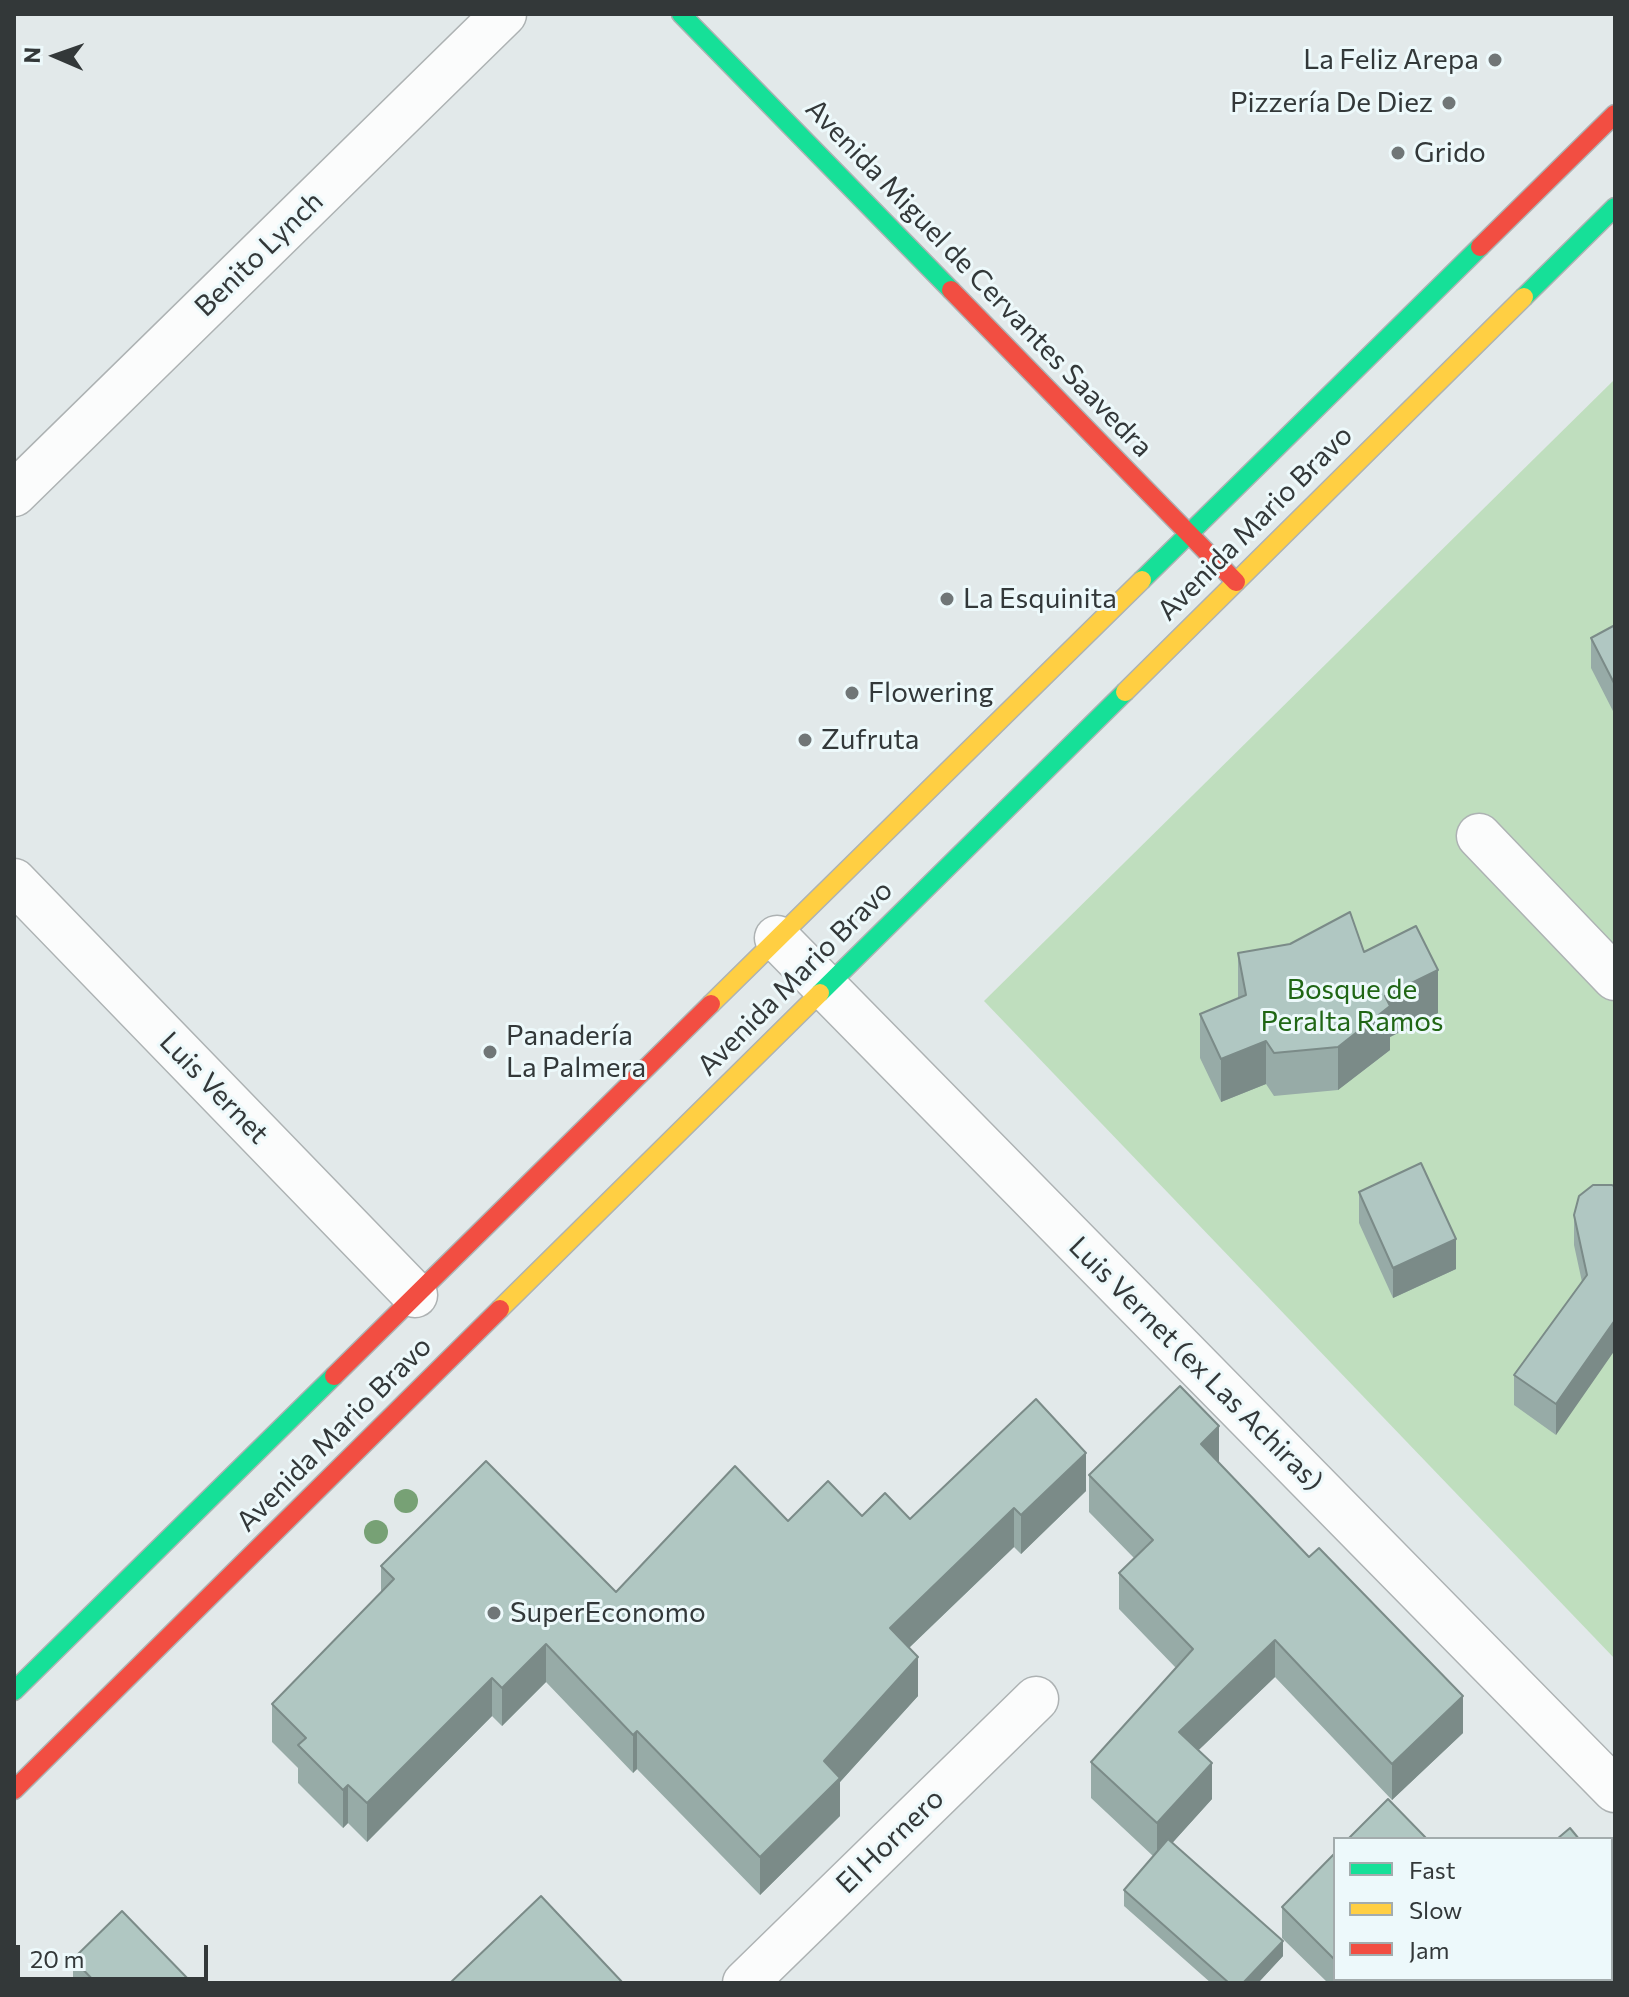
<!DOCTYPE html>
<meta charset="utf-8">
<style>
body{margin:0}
#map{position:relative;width:1629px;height:1997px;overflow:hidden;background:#e2e9ea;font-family:Commissioner,sans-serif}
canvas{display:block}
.frame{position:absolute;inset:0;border:16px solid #333839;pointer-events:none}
.legend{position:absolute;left:1333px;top:1837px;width:280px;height:144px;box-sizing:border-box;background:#edf9fb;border:2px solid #a3acad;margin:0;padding:10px 14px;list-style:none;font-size:24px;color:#333839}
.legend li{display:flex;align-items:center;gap:16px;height:40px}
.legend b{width:40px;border:2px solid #a3acad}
.north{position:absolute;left:16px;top:16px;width:80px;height:80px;-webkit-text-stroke:6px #edf9fb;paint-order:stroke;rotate:272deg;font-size:22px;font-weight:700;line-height:32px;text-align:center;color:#333839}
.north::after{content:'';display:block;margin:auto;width:28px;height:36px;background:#333839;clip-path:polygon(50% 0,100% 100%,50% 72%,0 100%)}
.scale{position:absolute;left:16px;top:1945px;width:192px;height:36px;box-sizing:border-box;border:4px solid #333839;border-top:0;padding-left:10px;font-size:24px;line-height:28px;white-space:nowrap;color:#333839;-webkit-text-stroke:6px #edf9fb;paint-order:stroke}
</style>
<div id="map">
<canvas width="1629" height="1997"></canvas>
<div class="frame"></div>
<ul class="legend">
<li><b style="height:10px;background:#16e098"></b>Fast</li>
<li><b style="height:10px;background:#ffcf43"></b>Slow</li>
<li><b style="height:10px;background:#f24e42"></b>Jam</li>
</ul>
<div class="north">N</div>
<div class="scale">20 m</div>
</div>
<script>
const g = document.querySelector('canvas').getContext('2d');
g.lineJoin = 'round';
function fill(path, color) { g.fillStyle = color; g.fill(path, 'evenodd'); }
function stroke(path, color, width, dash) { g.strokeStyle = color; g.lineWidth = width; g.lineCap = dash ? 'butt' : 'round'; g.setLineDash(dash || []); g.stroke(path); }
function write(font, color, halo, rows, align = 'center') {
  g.font = font + ' Commissioner,sans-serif'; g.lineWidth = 6; g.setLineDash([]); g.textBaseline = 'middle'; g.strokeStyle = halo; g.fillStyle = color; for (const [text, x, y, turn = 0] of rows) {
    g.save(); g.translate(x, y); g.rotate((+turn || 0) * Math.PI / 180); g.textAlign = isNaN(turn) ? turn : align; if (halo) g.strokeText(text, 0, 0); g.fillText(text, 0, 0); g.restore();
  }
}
fill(new Path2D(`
 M 1615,379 L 1615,1659 L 984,1001 Z`), '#bfdebe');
const street = new Path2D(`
 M 14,494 L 504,14
 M 1479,836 L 1615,978
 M 14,881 L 415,1295
 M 777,938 L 1615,1790
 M 745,1983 L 1036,1699`);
const fast = new Path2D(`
 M 681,14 L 951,290
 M 1524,297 L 1615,207
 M 1142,580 L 1480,247
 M 820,993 L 1125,692
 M 14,1691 L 334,1376`);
const slow = new Path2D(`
 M 1125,692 L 1524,297
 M 711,1004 L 1142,580
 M 500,1309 L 820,993`);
const jam = new Path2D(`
 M 1480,247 L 1615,114
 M 951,290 L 1236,582
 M 334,1376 L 711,1004
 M 14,1790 L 500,1309`);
stroke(street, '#adb2b3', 47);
stroke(fast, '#adb2b3', 21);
stroke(slow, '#adb2b3', 21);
stroke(jam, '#adb2b3', 21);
stroke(street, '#fbfcfc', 44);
stroke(fast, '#16e098', 18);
stroke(slow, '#ffcf43', 18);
stroke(jam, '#f24e42', 18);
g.fillStyle = '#77a175';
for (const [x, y] of [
 [406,1501],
 [376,1532]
]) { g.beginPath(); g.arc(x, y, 12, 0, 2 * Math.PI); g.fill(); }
fill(new Path2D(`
 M 1615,625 L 1615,715 L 1591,668 L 1591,638 Z
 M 1364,952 L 1438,1013 L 1390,1037 L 1390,1050 L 1338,1090 L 1274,1096 L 1266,1084 L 1221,1102 L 1200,1058 L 1200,1014 L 1238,998 L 1238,953 Z
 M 1612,1185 L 1556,1435 L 1514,1405 L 1514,1375 L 1582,1282 L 1574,1245 L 1574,1215 Z
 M 1359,1192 L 1456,1269 L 1393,1298 L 1359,1223 Z
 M 1219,1463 L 1463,1733 L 1392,1800 L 1275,1677 L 1198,1750 L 1212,1799 L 1172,1843 L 1283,1956 L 1258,1983 L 1211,1983 L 1124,1906 L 1124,1890 L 1153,1856 L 1091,1798 L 1091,1762 L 1176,1668 L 1119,1609 L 1119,1573 L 1134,1558 L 1089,1512 L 1089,1475 Z
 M 1086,1491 L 1021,1554 L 1014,1547 L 909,1648 L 918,1696 L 840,1782 L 840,1816 L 760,1895 L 637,1769 L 633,1773 L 546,1682 L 502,1726 L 492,1716 L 367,1842 L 348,1823 L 343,1828 L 298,1783 L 298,1768 L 272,1742 L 272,1704 L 381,1592 L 381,1566 L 616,1592 L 788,1521 L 862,1516 L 910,1519 Z
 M 1335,1853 L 1335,1979 L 1422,1979 L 1418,1983 L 1328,1983 L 1282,1938 L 1282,1907 Z
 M 1615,1881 L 1615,1980 L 1612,1983 L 1581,1983 L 1577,1979 L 1611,1979 Z
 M 73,1959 L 192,1983 L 73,1983 Z`), '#97aba7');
fill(new Path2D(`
 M 1438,970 L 1438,1013 L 1390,1037 L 1390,1050 L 1338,1090 L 1338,1047 L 1385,996 Z
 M 1266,1041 L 1266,1084 L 1221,1102 L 1221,1059 Z
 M 1456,1239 L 1456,1269 L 1393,1298 L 1393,1268 Z
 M 1615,1320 L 1615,1350 L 1556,1435 L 1556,1404 Z
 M 1219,1426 L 1219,1463 L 1201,1444 Z
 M 1086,1453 L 1086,1491 L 1021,1554 L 1021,1515 Z
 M 1014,1508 L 1014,1547 L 890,1666 L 890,1628 Z
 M 1275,1640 L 1275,1677 L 1179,1769 L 1179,1732 Z
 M 546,1644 L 546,1682 L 502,1726 L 502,1688 Z
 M 918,1657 L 918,1696 L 840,1782 L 840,1816 L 760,1895 L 760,1857 L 824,1761 Z
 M 492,1678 L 492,1716 L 367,1842 L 367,1803 Z
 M 1463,1696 L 1463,1733 L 1392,1800 L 1392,1764 Z
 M 637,1731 L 637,1769 L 633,1773 L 633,1735 Z
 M 1212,1763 L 1212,1799 L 1157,1860 L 1157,1823 Z
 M 348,1785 L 348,1823 L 343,1828 L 343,1790 Z
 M 1283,1941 L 1283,1956 L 1258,1983 L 1243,1983 Z
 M 1615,1950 L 1615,1980 L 1612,1983 L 1594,1983 L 1594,1979 L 1611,1979 L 1611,1953 Z
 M 1392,1979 L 1422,1979 L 1418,1983 L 1388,1983 Z`), '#7b8b88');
const building = new Path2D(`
 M 1615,625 L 1615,685 L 1591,638 Z
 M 1350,912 L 1364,952 L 1416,926 L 1438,970 L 1385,996 L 1390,1006 L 1338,1047 L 1274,1053 L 1266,1041 L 1221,1059 L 1200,1014 L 1246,995 L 1238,953 L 1290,944 Z
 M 1421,1163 L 1456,1239 L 1393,1268 L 1359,1192 Z
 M 1593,1185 L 1612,1185 L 1615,1187 L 1615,1320 L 1556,1404 L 1514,1375 L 1587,1275 L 1574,1215 L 1579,1196 Z
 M 1180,1386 L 1219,1426 L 1201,1444 L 1309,1557 L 1319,1548 L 1463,1696 L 1392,1764 L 1275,1640 L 1179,1732 L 1212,1763 L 1157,1823 L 1091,1762 L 1193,1649 L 1119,1573 L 1153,1540 L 1089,1475 Z
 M 1036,1399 L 1086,1453 L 1021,1515 L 1014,1508 L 890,1628 L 918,1657 L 824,1761 L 840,1778 L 760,1857 L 637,1731 L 633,1735 L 546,1644 L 502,1688 L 492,1678 L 367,1803 L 348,1785 L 343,1790 L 298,1745 L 306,1738 L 272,1704 L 394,1579 L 381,1566 L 486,1461 L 616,1592 L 735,1466 L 788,1521 L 828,1481 L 862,1516 L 885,1493 L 910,1519 Z
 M 1388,1799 L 1427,1839 L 1348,1839 Z
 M 1570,1828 L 1579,1839 L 1557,1839 Z
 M 1168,1839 L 1283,1941 L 1243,1983 L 1229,1983 L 1124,1890 Z
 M 1335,1853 L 1335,1960 L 1282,1907 Z
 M 1611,1876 L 1615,1881 L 1615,1950 L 1611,1953 Z
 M 541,1896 L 623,1983 L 450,1983 Z
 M 122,1911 L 192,1983 L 96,1983 L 73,1959 Z
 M 1354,1979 L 1392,1979 L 1388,1983 L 1358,1983 Z`);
fill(building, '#b0c7c2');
stroke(building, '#7b8b88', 2);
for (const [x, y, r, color] of [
 [1495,60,8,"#707677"],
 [1449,103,8,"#707677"],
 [1398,153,8,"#707677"],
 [947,599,8,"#707677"],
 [852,693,8,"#707677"],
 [805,740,8,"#707677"],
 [490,1052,8,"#707677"],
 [494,1613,8,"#707677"]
]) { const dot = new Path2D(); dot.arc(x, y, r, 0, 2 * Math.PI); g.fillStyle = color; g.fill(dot); stroke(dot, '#edf9fb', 3); }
write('28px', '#333839', '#edf9fb', [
 ["La Feliz Arepa",1479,60,"right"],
 ["Pizzería De Diez",1433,103,"right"],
 ["Grido",1414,153],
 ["La Esquinita",963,599],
 ["Flowering",868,693],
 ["Zufruta",821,740],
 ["Panadería",506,1036],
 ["La Palmera",506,1068],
 ["SuperEconomo",510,1613]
], 'left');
write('28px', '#333839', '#edf9fb', [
 ["Benito Lynch",259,254,-44],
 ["Avenida Miguel de Cervantes Saavedra",979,278,46],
 ["Avenida Mario Bravo",1255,523,-45],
 ["Avenida Mario Bravo",795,978,-45],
 ["Luis Vernet",214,1088,46],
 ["Luis Vernet (ex Las Achiras)",1196,1364,45],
 ["Avenida Mario Bravo",334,1434,-45],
 ["El Hornero",890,1841,-44]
]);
write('28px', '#206615', '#edf9fb', [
 ["Bosque de",1352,990],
 ["Peralta Ramos",1352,1022]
]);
</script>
